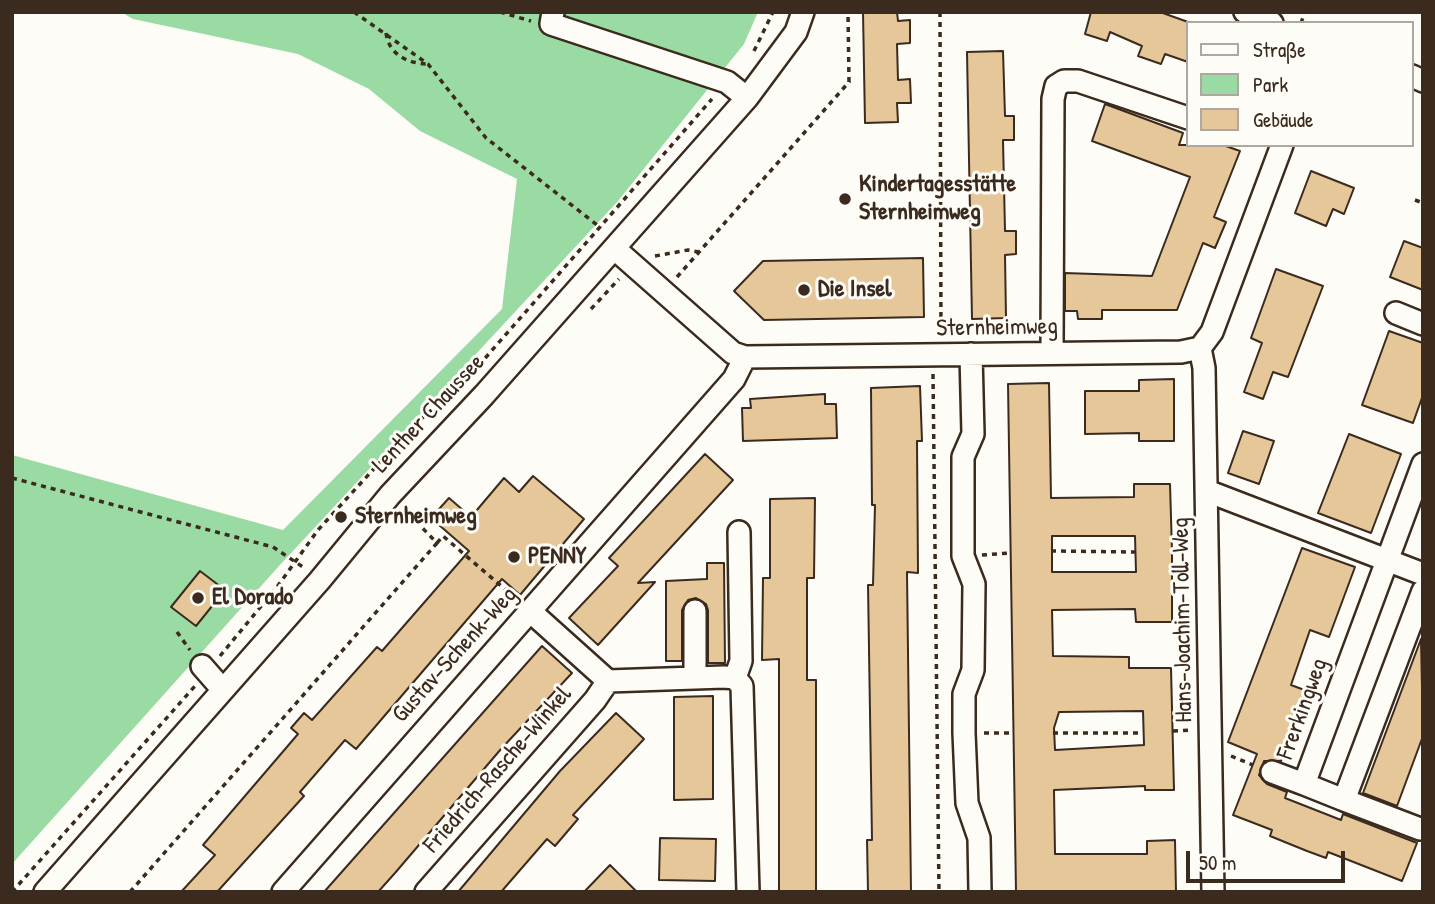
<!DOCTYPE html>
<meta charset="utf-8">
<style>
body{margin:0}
#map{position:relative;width:1435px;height:904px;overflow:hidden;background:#fdfcf7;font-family:"Patrick Hand",sans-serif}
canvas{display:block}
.frame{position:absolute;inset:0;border:14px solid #3b2a1e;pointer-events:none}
.legend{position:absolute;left:1186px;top:21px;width:228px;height:126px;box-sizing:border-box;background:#fdfcf7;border:2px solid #afa8a0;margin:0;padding:9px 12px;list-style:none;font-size:21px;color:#3b2a1e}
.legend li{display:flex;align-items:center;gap:14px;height:35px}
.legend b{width:35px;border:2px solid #afa8a0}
.scale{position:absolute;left:1186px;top:851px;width:159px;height:32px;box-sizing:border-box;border:4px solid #3b2a1e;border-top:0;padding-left:9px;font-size:21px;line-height:24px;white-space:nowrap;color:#3b2a1e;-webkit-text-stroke:5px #fdfcf7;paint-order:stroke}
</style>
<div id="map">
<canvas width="1435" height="904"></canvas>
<div class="frame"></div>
<ul class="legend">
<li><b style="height:9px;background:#fdfcf7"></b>Straße</li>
<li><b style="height:19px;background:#9adaa3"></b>Park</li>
<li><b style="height:19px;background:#e6c799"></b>Gebäude</li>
</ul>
<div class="scale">50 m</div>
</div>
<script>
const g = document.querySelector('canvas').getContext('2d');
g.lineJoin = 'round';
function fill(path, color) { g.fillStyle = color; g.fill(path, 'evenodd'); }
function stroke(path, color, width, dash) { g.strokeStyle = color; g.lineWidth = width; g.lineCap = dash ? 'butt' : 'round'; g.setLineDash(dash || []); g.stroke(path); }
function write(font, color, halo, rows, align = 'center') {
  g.font = font + ' "Patrick Hand",sans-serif'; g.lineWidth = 6; g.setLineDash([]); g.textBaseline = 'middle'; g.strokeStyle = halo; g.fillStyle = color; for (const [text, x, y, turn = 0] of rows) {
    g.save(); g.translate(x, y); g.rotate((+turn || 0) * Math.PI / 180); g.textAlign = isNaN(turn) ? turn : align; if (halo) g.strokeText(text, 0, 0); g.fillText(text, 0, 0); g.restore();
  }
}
fill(new Path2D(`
 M 121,12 L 758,12 L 744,44 L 618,201 L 279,566 L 12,864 L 12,455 L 283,530 L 502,309 L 517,179 L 420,131 L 369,89 L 298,54 L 133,19 Z`), '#9adaa3');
const building = new Path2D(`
 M 863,12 L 897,12 L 898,21 L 910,20 L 910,43 L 897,44 L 898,80 L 910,79 L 911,103 L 897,103 L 898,122 L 865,123 Z
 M 1091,12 L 1160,12 L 1188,22 L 1188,62 L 1165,54 L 1161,64 L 1138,56 L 1142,46 L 1110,32 L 1107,41 L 1085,34 Z
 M 1003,51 L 1005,116 L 1014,116 L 1014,140 L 1003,140 L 1005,231 L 1016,231 L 1016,254 L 1005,255 L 1006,318 L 972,319 L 967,52 Z
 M 1105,104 L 1183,133 L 1179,145 L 1223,145 L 1240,151 L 1214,217 L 1226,222 L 1215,248 L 1203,243 L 1177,310 L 1102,310 L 1102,319 L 1078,319 L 1077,311 L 1065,311 L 1065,273 L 1152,276 L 1190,177 L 1092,141 Z
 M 1311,171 L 1354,188 L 1344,214 L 1333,209 L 1326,226 L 1295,213 Z
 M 1404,241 L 1423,248 L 1423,290 L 1390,277 Z
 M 923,258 L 924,317 L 764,320 L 734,291 L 763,261 Z
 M 1276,269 L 1323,286 L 1288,377 L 1273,372 L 1263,399 L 1244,392 L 1262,343 L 1251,338 Z
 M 1389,331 L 1423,343 L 1423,395 L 1413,423 L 1362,405 Z
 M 1174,379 L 1174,441 L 1139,441 L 1139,433 L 1085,434 L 1085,391 L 1139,391 L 1139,380 Z
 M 1049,383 L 1051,498 L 1134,497 L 1134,484 L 1170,484 L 1172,551 L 1172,622 L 1136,622 L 1135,609 L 1052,610 L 1053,656 L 1129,657 L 1129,668 L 1171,668 L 1174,790 L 1145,790 L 1145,786 L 1054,790 L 1055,854 L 1147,854 L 1147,841 L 1175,840 L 1176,892 L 1016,892 L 1008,384 ZM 1052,536 L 1135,536 L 1136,572 L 1052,572 ZM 1143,711 L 1144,745 L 1055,750 L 1054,728 L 1059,712 Z
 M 920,386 L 922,441 L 917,441 L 918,573 L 907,572 L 911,892 L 868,892 L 867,840 L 872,840 L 868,585 L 873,585 L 875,505 L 872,505 L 871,388 Z
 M 825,394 L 825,404 L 836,404 L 837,438 L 743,441 L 742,408 L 751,408 L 750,399 Z
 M 1243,431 L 1274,441 L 1259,484 L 1228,473 Z
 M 1349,434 L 1401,454 L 1371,533 L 1318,513 Z
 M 705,454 L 733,480 L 638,583 L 655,582 L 598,645 L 569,618 L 618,566 L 609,558 Z
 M 533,476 L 584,519 L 520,595 L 502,579 L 356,749 L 345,740 L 300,792 L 304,796 L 217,892 L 181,892 L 215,855 L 203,845 L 298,734 L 291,728 L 304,713 L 312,720 L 377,647 L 382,651 L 469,551 L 431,518 L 449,498 L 471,517 L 504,478 L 519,492 Z
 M 815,498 L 814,578 L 807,578 L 807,680 L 816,680 L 816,892 L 779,892 L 779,659 L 762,660 L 763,578 L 770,578 L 770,499 Z
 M 1302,548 L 1355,567 L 1329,637 L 1310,630 L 1291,685 L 1307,691 L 1281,761 L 1264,761 L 1259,775 L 1267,784 L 1287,792 L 1285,798 L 1341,820 L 1343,814 L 1417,843 L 1402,881 L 1328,852 L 1326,858 L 1307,851 L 1270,836 L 1272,830 L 1233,815 L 1257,754 L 1228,742 Z
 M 707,563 L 724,563 L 725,663 L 708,663 L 708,610 L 706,604 L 696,598 L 688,600 L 682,610 L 682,661 L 666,661 L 666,581 L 707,579 Z
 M 200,571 L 225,590 L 196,626 L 171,607 Z
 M 1421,639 L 1423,736 L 1397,806 L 1363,793 Z
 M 542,646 L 572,673 L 501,749 L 395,873 L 378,892 L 324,892 Z
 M 713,696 L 713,799 L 674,800 L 674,697 Z
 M 616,713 L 644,739 L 573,815 L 578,819 L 555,846 L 547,839 L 501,892 L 458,892 L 560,771 Z
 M 660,838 L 716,839 L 715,881 L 659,880 Z
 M 610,865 L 637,892 L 584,892 Z`);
fill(building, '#e6c799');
stroke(building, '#3b2a1e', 2);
const minor = new Path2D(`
 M 553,12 L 551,24 L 727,82 L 747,98
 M 1245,12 L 1272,23
 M 1412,76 L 1423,81
 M 615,249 L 733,353 L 745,357 L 1181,352 L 1200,348 L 1212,332 L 1282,145
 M 1396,313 L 1423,324
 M 1200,348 L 1204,368 L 1213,892
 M 1052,353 L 1053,99 L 1056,86 L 1064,81 L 1078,81 L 1188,118
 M 971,354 L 973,434 L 963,457 L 963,556 L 974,584 L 973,670 L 964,694 L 964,733 L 967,803 L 979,838 L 980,892
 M 1423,464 L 1304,784 L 1344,800 L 1423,591
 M 1207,491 L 1423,574
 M 530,611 L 608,681 L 724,677 L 735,678 L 742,686 L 748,892
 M 695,611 L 695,678
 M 202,666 L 223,690
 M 735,678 L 741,661 L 739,532
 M 1272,772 L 1304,784
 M 1344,800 L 1420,829
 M 45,892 L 320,580 L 390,495 L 484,395 L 747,98 L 796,32 L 803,12
 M 283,892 L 734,379 L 745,357
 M 426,892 L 595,700 L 608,681`);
stroke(minor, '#3b2a1e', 26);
stroke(new Path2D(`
 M 354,12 L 428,64 L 486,138 L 601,228
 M 500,12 L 531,21
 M 940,12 L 941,335
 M 1301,23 L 1305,12
 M 386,33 C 389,54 406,63 427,64
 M 754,51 L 773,12
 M 1415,200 L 1423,203
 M 655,256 L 688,250 L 699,252
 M 677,277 L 849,82 L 848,12
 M 591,309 L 619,279
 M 933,374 L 939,892
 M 12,478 L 273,547 L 303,567
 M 437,543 L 443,536 L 514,597
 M 1051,551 L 1136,552
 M 1172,551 L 1187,550
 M 982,555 L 1010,553
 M 177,632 L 190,650
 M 220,656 L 277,587 L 318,530 L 413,426 L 466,380 L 712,99
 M 1173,731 L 1192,730
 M 984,733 L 1014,733
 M 1053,733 L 1144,733
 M 1231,756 L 1253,765
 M 12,892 L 195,686
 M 130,892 L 437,543 L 405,510`), '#3b2a1e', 3.5, [5, 5]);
stroke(minor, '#fdfcf7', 21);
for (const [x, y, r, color] of [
 [845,199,7,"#3b2a1e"],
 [804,290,7,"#3b2a1e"],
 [341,517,7,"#3b2a1e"],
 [514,557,7,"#3b2a1e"],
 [198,598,7,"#3b2a1e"]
]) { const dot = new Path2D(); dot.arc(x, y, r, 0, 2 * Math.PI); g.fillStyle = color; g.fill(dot); stroke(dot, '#fdfcf7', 2.5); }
write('bold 24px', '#3b2a1e', '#fdfcf7', [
 ["Kindertagesstätte",859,185],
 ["Sternheimweg",859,213],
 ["Die Insel",818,290],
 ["Sternheimweg",355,517],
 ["PENNY",528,557],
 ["El Dorado",212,598]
], 'left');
write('24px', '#3b2a1e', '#fdfcf7', [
 ["Sternheimweg",997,328,-1],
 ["Lenther Chaussee",429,414,-47],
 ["Hans-Joachim-Toll-Weg",1183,620,-91],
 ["Gustav-Schenk-Weg",455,655,-48],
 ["Frerkingweg",1303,709,-70],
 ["Friedrich-Rasche-Winkel",498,770,-49]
]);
</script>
